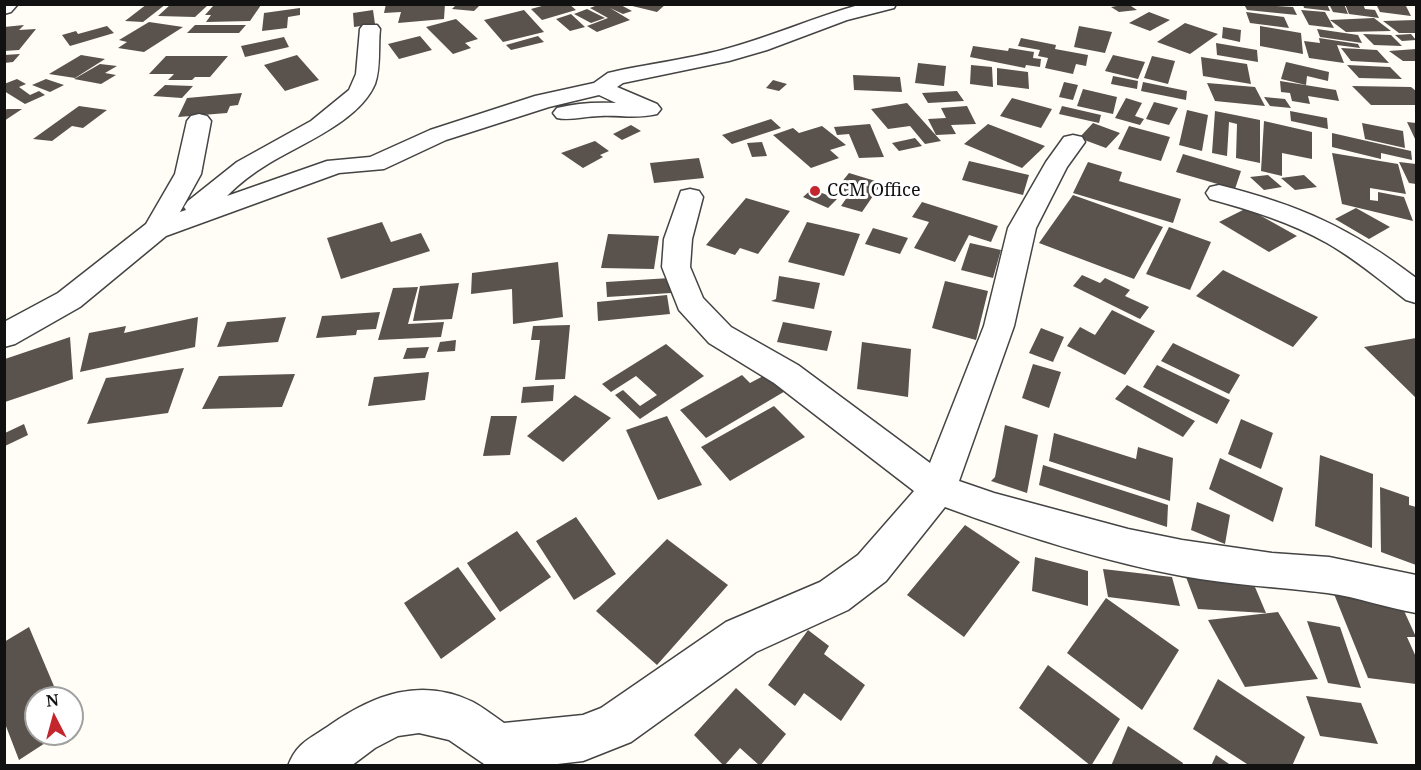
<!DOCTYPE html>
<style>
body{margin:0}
#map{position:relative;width:1421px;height:770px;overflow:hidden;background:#fffdf5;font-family:"Noto Serif",serif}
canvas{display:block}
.frame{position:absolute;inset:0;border:6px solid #111;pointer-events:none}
.north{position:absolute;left:24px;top:686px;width:60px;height:60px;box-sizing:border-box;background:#fff;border:2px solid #a0a0a0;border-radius:50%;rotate:354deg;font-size:16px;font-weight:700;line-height:24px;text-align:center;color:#111}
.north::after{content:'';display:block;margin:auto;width:21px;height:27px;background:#c4262e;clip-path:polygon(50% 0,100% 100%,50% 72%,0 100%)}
</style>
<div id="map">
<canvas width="1421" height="770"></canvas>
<div class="frame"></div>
<div class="north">N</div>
</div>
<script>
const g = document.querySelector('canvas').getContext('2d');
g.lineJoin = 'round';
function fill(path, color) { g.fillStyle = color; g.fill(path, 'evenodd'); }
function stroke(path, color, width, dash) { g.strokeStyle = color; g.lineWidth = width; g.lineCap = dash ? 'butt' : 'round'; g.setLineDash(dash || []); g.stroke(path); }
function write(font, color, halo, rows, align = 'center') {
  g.font = font + ' "Noto Serif",serif'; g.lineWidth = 6; g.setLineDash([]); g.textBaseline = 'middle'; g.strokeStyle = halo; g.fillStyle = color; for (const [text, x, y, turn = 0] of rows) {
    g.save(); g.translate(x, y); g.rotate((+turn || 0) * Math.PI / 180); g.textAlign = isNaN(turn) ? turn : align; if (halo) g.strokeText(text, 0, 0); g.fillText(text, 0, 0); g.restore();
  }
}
fill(new Path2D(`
 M 147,4 L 166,4 L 143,22 L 125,21 Z
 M 171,4 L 183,4 L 208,5 L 195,17 L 158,16 Z
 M 386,4 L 445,4 L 444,19 L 398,23 L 401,12 L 384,13 Z
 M 549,4 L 569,4 L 576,10 L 542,20 L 531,9 Z
 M 600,4 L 619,4 L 632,11 L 623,14 L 610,8 L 630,20 L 597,32 L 587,26 L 608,18 L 590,8 Z
 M 624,4 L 666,4 L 657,12 Z
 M 1128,4 L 1137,10 L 1119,12 L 1111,7 Z
 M 1244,4 L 1293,7 L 1297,15 L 1247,10 Z
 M 1303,4 L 1327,4 L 1330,11 L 1304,8 Z
 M 1329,4 L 1344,4 L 1348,14 L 1333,12 Z
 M 1345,4 L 1363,4 L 1365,9 L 1375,10 L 1379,18 L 1349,14 Z
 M 1376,4 L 1405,4 L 1411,16 L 1380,12 Z
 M 261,5 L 250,21 L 206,22 L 211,15 L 205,15 L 213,6 Z
 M 456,5 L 480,5 L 474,11 L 452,9 Z
 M 300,8 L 300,15 L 288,17 L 287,28 L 262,31 L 264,13 Z
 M 587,9 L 605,18 L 591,23 L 574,14 Z
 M 373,10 L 375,24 L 354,27 L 353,13 Z
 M 524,10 L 544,32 L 503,42 L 484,20 Z
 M 1301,10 L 1325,12 L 1334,28 L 1309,25 Z
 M 1149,12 L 1170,20 L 1150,31 L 1129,23 Z
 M 1246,12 L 1284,17 L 1289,28 L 1250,23 Z
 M 571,14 L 585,27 L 570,31 L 556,19 Z
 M 1374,18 L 1391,31 L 1346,32 L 1330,20 Z
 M 456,19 L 478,39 L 465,43 L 471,48 L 453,54 L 426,27 Z
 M 1416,20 L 1416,33 L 1399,33 L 1383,21 Z
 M 149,22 L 183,27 L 144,52 L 118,48 L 127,42 L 119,40 Z
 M 1185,23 L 1218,34 L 1190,54 L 1157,42 Z
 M 24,25 L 19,30 L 36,29 L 19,50 L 4,51 L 4,27 Z
 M 195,25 L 246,25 L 239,33 L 187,33 Z
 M 107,26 L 114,33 L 70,46 L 62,35 L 76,31 L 78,34 Z
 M 1079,26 L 1112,32 L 1105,53 L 1074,47 Z
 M 1260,26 L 1301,33 L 1303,54 L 1260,46 Z
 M 1223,27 L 1241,30 L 1240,42 L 1222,38 Z
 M 1317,29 L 1358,35 L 1362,43 L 1320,37 Z
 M 1363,34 L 1391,35 L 1402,46 L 1374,45 Z
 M 1411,34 L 1416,40 L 1402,41 L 1395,35 Z
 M 420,36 L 432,50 L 399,59 L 388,44 Z
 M 538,36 L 544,42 L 511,50 L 506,45 Z
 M 284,37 L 289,47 L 245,57 L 241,46 Z
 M 1021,38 L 1056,45 L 1055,49 L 1088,55 L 1086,66 L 1076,64 L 1073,74 L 1045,68 L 1048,58 L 1038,56 L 1040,50 L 1018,46 Z
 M 1319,38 L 1358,44 L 1360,48 L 1337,45 L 1344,63 L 1309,58 L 1304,41 L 1320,43 Z
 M 1216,43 L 1257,50 L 1258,62 L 1217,55 Z
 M 973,46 L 1008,51 L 1009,48 L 1034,52 L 1033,58 L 1041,59 L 1040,67 L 1026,65 L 1025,68 L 970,57 Z
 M 1341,48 L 1377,50 L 1389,63 L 1351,61 Z
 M 1416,49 L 1416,61 L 1403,61 L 1389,51 Z
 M 20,54 L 13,62 L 4,63 L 4,55 Z
 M 81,55 L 105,59 L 75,78 L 49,74 Z
 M 297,55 L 319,80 L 285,91 L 264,65 Z
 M 1113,55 L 1145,62 L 1138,79 L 1105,71 Z
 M 166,56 L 228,56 L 210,77 L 195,77 L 192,80 L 168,80 L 174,74 L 149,74 Z
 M 1152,56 L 1175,61 L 1168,84 L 1144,78 Z
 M 1201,57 L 1247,64 L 1251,84 L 1203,76 Z
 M 1286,62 L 1329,72 L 1328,81 L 1307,76 L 1306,85 L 1281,79 Z
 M 918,63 L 946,66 L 944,86 L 915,83 Z
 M 100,64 L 117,66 L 105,73 L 116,75 L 101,84 L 74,79 Z
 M 971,65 L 992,67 L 993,87 L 970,84 Z
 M 1347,65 L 1390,67 L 1402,79 L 1359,78 Z
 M 997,68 L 1028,72 L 1029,89 L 997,85 Z
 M 853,75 L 900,77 L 902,92 L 854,90 Z
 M 1113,76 L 1138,81 L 1137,89 L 1111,84 Z
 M 17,79 L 26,84 L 19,87 L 30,95 L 39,91 L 45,95 L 25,104 L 4,91 L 4,84 Z
 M 46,79 L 64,85 L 50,92 L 32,85 Z
 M 773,80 L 787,84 L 779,91 L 766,88 Z
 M 1280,81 L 1336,90 L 1339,101 L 1308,96 L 1310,104 L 1292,101 L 1290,93 L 1281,92 Z
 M 1064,82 L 1078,85 L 1073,100 L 1059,97 Z
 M 1143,82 L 1187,91 L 1186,100 L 1141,91 Z
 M 1207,83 L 1255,87 L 1265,106 L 1215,101 Z
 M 165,85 L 193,86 L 182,98 L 153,96 Z
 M 1352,86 L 1411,87 L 1416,91 L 1416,105 L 1371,105 Z
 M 1083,89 L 1117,97 L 1113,114 L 1077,106 Z
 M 957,91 L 964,101 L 928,103 L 922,93 Z
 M 242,93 L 238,105 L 230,106 L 227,113 L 178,117 L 187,98 Z
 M 1264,97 L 1285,99 L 1291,108 L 1270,106 Z
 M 1012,98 L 1052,109 L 1041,128 L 1000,116 Z
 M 1126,98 L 1142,103 L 1135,116 L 1144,119 L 1140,125 L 1115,118 Z
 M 1154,102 L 1178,108 L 1169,125 L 1146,119 Z
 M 907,103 L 941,141 L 925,144 L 910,126 L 888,129 L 871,109 Z
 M 79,106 L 107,110 L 83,128 L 72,126 L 52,141 L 33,139 Z
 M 967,106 L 976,124 L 951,125 L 956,134 L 936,135 L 928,119 L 946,118 L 941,108 Z
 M 1062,106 L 1101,115 L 1099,123 L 1059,114 Z
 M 7,109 L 22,109 L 4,121 L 4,111 Z
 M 1187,110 L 1208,115 L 1202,151 L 1179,145 Z
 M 1215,111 L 1260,120 L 1260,163 L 1236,158 L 1237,124 L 1229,122 L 1227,156 L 1212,153 Z
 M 1290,111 L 1327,118 L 1328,129 L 1291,121 Z
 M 771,119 L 781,128 L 732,144 L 722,135 Z
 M 1264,121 L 1312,132 L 1312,159 L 1282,153 L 1282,176 L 1261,171 Z
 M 1407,122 L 1416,123 L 1416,141 Z
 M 1093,123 L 1120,133 L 1106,148 L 1079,138 Z
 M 1362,123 L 1403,131 L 1405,148 L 1365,139 Z
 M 870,124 L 884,157 L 859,158 L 849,134 L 837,135 L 834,127 Z
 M 988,124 L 1045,146 L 1022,168 L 964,144 Z
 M 631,125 L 641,131 L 622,140 L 613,134 Z
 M 822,126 L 846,145 L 830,150 L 839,158 L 811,168 L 773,135 L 793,128 L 799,133 Z
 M 1129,126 L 1170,137 L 1161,161 L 1118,149 Z
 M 1332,133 L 1411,151 L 1412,160 L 1381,153 L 1381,159 L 1332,147 Z
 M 915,138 L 922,146 L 899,151 L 892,143 Z
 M 595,141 L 609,151 L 600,155 L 603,157 L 583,168 L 561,153 Z
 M 762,142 L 767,156 L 752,157 L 747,143 Z
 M 1332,153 L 1398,164 L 1406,194 L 1370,188 L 1370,200 L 1378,201 L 1378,192 L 1404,197 L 1413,221 L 1342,204 Z
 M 1183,154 L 1241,171 L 1235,189 L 1176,172 Z
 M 699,158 L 704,178 L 654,183 L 650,163 Z
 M 969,161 L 1029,175 L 1023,195 L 962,180 Z
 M 1088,162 L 1122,172 L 1119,181 L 1181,199 L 1173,223 L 1073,193 Z
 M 1399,162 L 1416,164 L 1416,184 L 1409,183 Z
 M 849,173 L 882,183 L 862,212 L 841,206 L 850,193 L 836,189 Z
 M 1268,175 L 1282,187 L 1264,190 L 1250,177 Z
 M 1304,175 L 1317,187 L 1295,190 L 1281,178 Z
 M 812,189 L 837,199 L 828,208 L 803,197 Z
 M 1073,195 L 1163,227 L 1134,279 L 1039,243 Z
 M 746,198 L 790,211 L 758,254 L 740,248 L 735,255 L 706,245 Z
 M 922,202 L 998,226 L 991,242 L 969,235 L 955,262 L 914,248 L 929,222 L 912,217 Z
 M 1247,208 L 1297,236 L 1269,252 L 1219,222 Z
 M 1356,208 L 1390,227 L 1369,239 L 1335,219 Z
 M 382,222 L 391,242 L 421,233 L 430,251 L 341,279 L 327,238 Z
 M 807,222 L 860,234 L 844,276 L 788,262 Z
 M 1169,227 L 1211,242 L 1190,290 L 1146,274 Z
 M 873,228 L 908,238 L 900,254 L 865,244 Z
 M 608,234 L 659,236 L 654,269 L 601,268 Z
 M 970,243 L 1001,250 L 993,278 L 961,270 Z
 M 558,262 L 563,317 L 513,324 L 512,289 L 471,294 L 472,273 Z
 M 1223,270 L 1318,317 L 1293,347 L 1196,296 Z
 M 1082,275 L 1100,283 L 1105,278 L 1130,290 L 1125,296 L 1149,307 L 1140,319 L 1073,286 Z
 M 779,276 L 820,283 L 814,309 L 771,301 L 776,299 Z
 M 670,278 L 671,293 L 607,297 L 606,282 Z
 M 945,281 L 988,291 L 976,340 L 932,328 Z
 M 459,283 L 452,319 L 413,321 L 420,286 Z
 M 418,287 L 408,324 L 444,322 L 441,337 L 378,340 L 393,288 Z
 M 667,295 L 670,314 L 598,321 L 597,302 Z
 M 1112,310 L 1155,331 L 1125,375 L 1067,346 L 1080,327 L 1095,335 Z
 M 380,312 L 376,329 L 357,330 L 356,335 L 316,338 L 322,316 Z
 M 198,317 L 195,347 L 80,372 L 89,333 L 126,326 L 124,333 Z
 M 286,317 L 278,342 L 217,347 L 227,322 Z
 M 783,322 L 832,331 L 827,351 L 777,342 Z
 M 570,325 L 565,379 L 535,380 L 540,340 L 531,340 L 533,326 Z
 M 1041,328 L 1064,337 L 1053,362 L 1029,353 Z
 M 70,337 L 73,379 L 5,402 L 5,359 Z
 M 1416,338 L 1416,398 L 1364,347 Z
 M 456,340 L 455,351 L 437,352 L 440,342 Z
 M 862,342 L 911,349 L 908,397 L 857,389 Z
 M 1173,343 L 1240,375 L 1229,394 L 1161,361 Z
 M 666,344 L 704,376 L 640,419 L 615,395 L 623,390 L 640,406 L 657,395 L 636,376 L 611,392 L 602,384 Z
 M 429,347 L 425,358 L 403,359 L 407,348 Z
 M 1033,364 L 1061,372 L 1049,408 L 1022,398 Z
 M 1157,365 L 1230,400 L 1217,424 L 1143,387 Z
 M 184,368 L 168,413 L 87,424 L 106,378 Z
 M 429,372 L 425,400 L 368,406 L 374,377 Z
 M 769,373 L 787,390 L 706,438 L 680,410 L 742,375 L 750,383 Z
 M 295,374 L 282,407 L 202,409 L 219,376 Z
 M 554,385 L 553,401 L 521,403 L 523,387 Z
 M 1127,385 L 1195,421 L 1183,437 L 1115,399 Z
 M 575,395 L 611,418 L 563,462 L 527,436 Z
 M 774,406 L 805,437 L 730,481 L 701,447 Z
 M 491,416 L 517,416 L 510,455 L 483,456 Z
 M 667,416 L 702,485 L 658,500 L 626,430 Z
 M 1241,419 L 1273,433 L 1261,469 L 1228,454 Z
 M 24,424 L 28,435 L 5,446 L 5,433 Z
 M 1005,425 L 1038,435 L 1027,493 L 991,481 L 995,477 Z
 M 1054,433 L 1136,459 L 1138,447 L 1173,458 L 1170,501 L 1049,461 Z
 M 1320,455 L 1373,474 L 1372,548 L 1315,526 Z
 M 1220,458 L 1283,488 L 1273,522 L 1209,489 Z
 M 1043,465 L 1168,505 L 1167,527 L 1039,485 Z
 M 1380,487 L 1409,497 L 1409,505 L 1416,507 L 1416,565 L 1381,552 Z
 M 1197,502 L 1230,515 L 1225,544 L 1191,530 Z
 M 576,517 L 616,574 L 574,600 L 536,541 Z
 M 965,525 L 1020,562 L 964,637 L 907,595 Z
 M 517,531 L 551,577 L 500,612 L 467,563 Z
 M 667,539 L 728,585 L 657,665 L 596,611 Z
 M 1035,557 L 1088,571 L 1088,606 L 1032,591 Z
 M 458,567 L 496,619 L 441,659 L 404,603 Z
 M 1103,569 L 1172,577 L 1180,606 L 1108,597 Z
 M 1186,577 L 1252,580 L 1266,613 L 1198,609 Z
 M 1334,594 L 1400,602 L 1416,637 L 1407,637 L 1416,657 L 1416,684 L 1368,678 Z
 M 1106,598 L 1179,650 L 1142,710 L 1067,653 Z
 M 1278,612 L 1318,679 L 1245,687 L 1208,620 Z
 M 1307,621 L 1340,627 L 1361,688 L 1328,683 Z
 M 29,627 L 59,698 L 36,698 L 36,734 L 59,734 L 19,760 L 4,721 L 4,642 Z
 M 808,630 L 829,646 L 824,654 L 865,685 L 841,721 L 804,693 L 795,706 L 768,685 Z
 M 1048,665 L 1120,719 L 1091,766 L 1019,708 Z
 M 1218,679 L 1305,737 L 1292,766 L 1250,766 L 1193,729 Z
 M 736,688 L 786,734 L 760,766 L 740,748 L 724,766 L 694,735 Z
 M 1306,696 L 1361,703 L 1378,744 L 1320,736 Z
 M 1128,726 L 1183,763 L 1182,766 L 1111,766 Z
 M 1216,755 L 1232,766 L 1211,766 Z`), '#5a524d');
const minor = new Path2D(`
 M 4,4 L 18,4 L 11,12 L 4,14 Z
 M 862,4 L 896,4 L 894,8 L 847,20 L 767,50 L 729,61 L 623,83 L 617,87 L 657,104 L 661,109 L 657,114 C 637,119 620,115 600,116 C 585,116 571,121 557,118 L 553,113 L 557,108 C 576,103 596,102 616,103 L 599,95 L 549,107 L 446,140 L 384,169 L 339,173 L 166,236 L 80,307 L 15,344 L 4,347 L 4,322 L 58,293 L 146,224 L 175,174 L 187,121 L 191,116 L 199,114 L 207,116 L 211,121 L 201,174 L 180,212 L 186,210 L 184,207 L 188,201 L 237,162 L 311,121 L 349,90 L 356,74 L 360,29 L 363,25 L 377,25 L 380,29 C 378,47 381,67 375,84 C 359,122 300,144 268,164 C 253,173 240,183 227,196 L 327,161 L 370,157 L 430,130 L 535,96 L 594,83 L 608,73 C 646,64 684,60 722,50 C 769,38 814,17 862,4 Z
 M 1073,135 L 1082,137 L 1085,142 L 1067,167 L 1036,228 L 1014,326 L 959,481 L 994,493 L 1128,529 L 1182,540 L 1272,553 L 1329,557 L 1416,575 L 1416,613 C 1387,608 1357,597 1327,593 C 1279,587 1230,585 1182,576 C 1102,561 1021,535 945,507 L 886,581 L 848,610 L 756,652 L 631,742 L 583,761 L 540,766 L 487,766 L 449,740 L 419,733 L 398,736 L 375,748 L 351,766 L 288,766 C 297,742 310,739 330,725 C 375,694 421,677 473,702 C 484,708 494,716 504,723 L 583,715 L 601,708 L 726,622 L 820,582 L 858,555 L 914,491 L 774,383 L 709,343 L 679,310 L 662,267 L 664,239 L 681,191 L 690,189 L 699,191 L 703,197 L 692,239 L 690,267 L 703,298 L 731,327 L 798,365 L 930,463 L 984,326 L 1008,228 L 1046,162 L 1064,137 Z
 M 1219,185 C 1299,205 1351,228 1416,278 L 1416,303 L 1406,300 C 1380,280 1355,259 1327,243 C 1290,222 1250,210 1210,199 L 1206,193 L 1210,187 Z`);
stroke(minor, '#444', 3);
fill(minor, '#fff');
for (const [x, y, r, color] of [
 [815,191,6,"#c4262e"]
]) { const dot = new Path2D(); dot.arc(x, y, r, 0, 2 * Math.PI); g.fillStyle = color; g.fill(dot); stroke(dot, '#fff', 2); }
write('18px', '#111', '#fff', [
 ["CCM Office",827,191]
], 'left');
</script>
